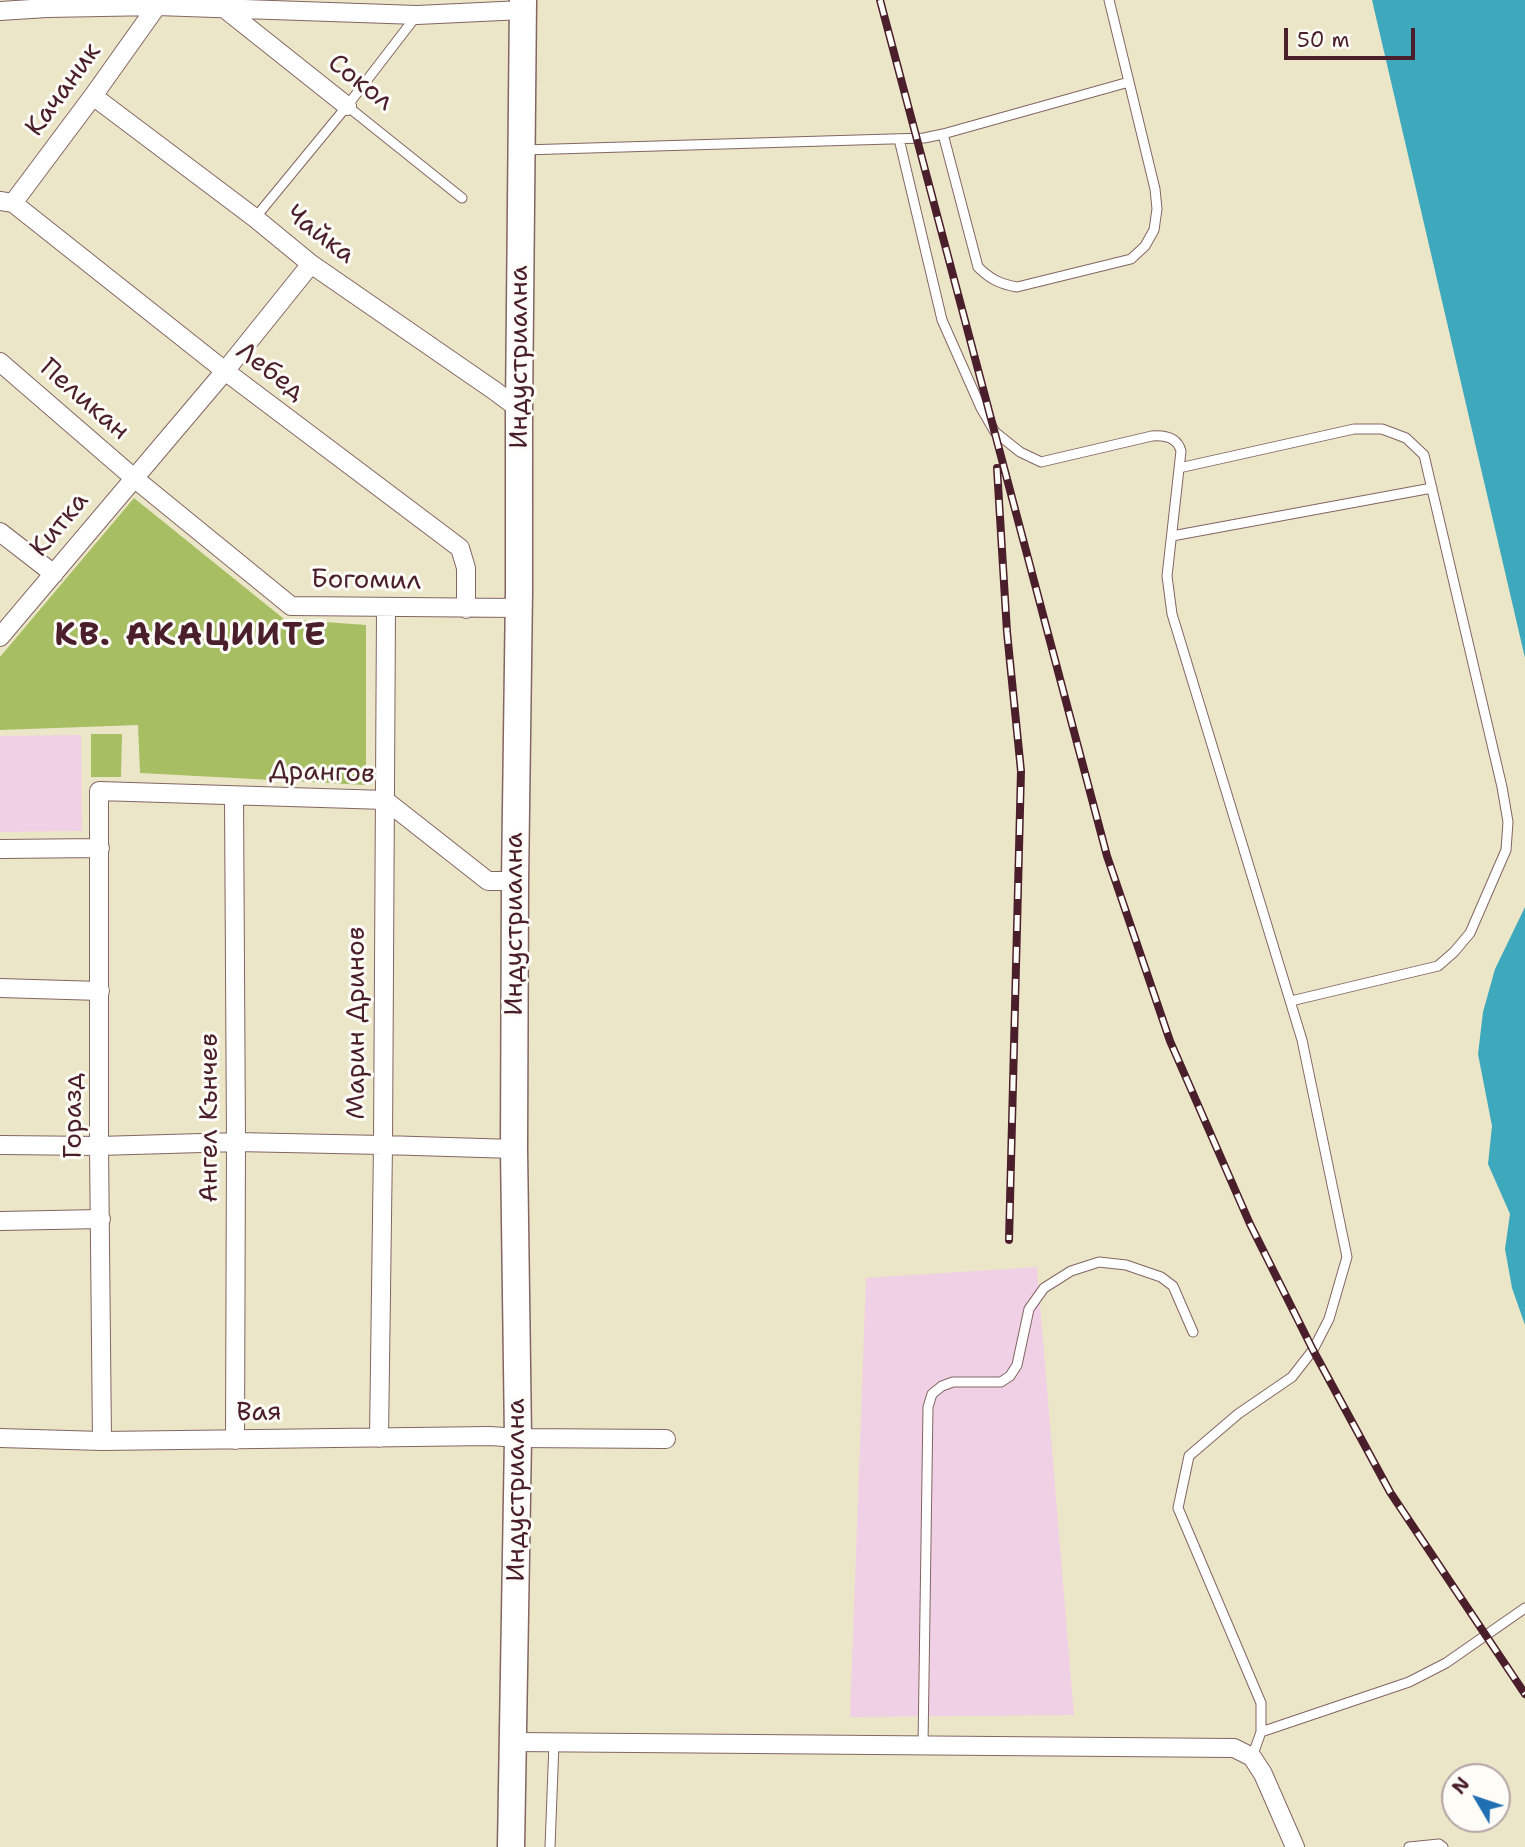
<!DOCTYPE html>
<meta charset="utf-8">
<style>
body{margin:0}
#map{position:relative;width:1525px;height:1847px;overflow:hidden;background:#ece6c8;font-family:"Shantell Sans",sans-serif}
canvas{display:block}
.north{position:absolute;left:1441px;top:1763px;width:70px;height:70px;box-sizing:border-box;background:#fdfcf7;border:2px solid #b5a4a5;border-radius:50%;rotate:309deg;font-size:19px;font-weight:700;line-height:28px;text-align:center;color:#4a1f2b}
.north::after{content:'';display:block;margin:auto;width:24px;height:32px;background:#1f6fb2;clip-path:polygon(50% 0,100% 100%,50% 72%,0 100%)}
.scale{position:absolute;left:1284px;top:28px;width:131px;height:32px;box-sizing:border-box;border:4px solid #4a1f2b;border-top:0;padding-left:9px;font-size:21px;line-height:24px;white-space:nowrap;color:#4a1f2b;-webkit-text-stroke:5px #fdfcf7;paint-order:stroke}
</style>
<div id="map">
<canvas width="1525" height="1847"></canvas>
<div class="north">N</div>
<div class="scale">50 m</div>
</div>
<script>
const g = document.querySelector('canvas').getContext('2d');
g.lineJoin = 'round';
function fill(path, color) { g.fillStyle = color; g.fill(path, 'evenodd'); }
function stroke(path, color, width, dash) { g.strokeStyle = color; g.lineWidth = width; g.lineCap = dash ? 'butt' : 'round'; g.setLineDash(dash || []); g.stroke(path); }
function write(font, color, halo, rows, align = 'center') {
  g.font = font + ' "Shantell Sans",sans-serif'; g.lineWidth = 6; g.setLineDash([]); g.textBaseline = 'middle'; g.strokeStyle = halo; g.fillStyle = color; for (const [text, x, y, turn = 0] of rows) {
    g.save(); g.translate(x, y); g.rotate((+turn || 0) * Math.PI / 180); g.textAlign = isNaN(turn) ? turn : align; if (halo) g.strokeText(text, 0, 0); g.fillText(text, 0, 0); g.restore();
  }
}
fill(new Path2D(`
 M 81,735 L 82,831 L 0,832 L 0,736 Z
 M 1037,1267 L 1074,1715 L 850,1717 L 866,1278 Z`), '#f0d0e5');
fill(new Path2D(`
 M 134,498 L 284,619 L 366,625 L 366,785 L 140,773 L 138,725 L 0,730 L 0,657 Z
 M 91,734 L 122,734 L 121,777 L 91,777 Z`), '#a8be63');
fill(new Path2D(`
 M 1372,0 L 1525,0 L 1525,658 Z
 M 1525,907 L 1525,1325 L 1512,1288 L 1505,1249 L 1510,1214 L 1488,1164 L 1492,1126 L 1478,1054 L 1483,1012 L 1495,969 Z`), '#3ea9bd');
const lane = new Path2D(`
 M 347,106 L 462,198
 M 943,134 L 978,267 C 990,279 1000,284 1017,287 L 1131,259 L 1145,246 L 1154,230 L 1157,209 L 1155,189 L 1129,82
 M 899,139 L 942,320 L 981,408 L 995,432 L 1020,452 L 1041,462 L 1152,436 C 1165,435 1177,437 1181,451 L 1167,576 L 1172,614 L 1302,1040 L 1347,1257 L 1329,1319 L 1313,1350 L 1292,1377 L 1238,1414 L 1189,1456 L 1178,1508 L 1261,1703 L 1261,1732 L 1252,1757
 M 523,150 L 924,138 L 943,134 L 1129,82 L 1109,0
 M 255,218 L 347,106 L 417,15
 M 1179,468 L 1354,429 L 1382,429 L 1406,438 L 1424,455 L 1502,787 L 1508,822 L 1506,850 L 1470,933 L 1454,952 L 1438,966 L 1291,1001
 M 1172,536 L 1432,488
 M 1261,1732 L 1409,1682 L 1446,1663 L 1525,1608
 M 923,1745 L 928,1407 L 932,1394 L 942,1386 L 953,1382 L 1001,1382 L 1010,1376 L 1017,1365 L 1029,1309 L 1044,1288 L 1071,1271 L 1099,1262 L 1126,1265 L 1161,1277 L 1173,1286 L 1193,1332
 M 550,1847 L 554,1743
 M 1409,1847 L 1439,1844 L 1443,1847`);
const street = new Path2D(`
 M 225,9 L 347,106
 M 0,11 L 47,8 L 157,6 L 417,15 L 523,10
 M 93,96 L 255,218 L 311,264 L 495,391 L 519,409
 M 0,201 L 13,203 L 225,371 L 460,548 L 466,568 L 466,609
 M 13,203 L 93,96 L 157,6
 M 0,362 L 134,478 L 291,606 L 518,608
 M 0,532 L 54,574
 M 0,637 L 225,371 L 311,264
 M 234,796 L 236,1142 L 235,1440
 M 0,849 L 100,848
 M 0,988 L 100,991
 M 0,1145 L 99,1146 L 236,1142 L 383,1145 L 514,1149
 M 0,1221 L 101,1219
 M 0,1438 L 102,1441 L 490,1436 L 518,1438 L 666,1439
 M 379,1438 L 383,1145 L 386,608
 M 102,1441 L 99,1146 L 99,791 L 385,800 L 488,881 L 515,881
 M 514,1742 L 1234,1748 L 1252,1757 L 1263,1774 L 1295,1847`);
const secondary = new Path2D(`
 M 511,1847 L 518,1438 L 514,1149 L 515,881 L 519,591 L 519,409 L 523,0`);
stroke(lane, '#836562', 11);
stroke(street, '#836562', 20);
stroke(secondary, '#836562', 29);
stroke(lane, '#fff', 9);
stroke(street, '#fff', 18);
stroke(secondary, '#fff', 26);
const rail = new Path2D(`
 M 880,0 L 1107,856 L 1170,1041 L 1250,1224 L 1313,1350 L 1390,1492 L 1525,1694
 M 997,468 L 1007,632 L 1021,771 L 1009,1240`);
stroke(rail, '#4a1f2b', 8);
stroke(rail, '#fdfcf7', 5, [16]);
write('26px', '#4a1f2b', '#fdfcf7', [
 ["Сокол",360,83,38],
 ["Качаник",64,90,-54],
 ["Чайка",320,235,37],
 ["Индустриална",520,357,-90],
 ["Лебед",270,372,37],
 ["Пеликан",84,400,41],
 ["Китка",60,525,-50],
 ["Богомил",366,581,1],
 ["Дрангов",322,773,2],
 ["Индустриална",515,924,-90],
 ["Марин Дринов",357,1023,-90],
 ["Горазд",74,1116,-90],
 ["Ангел Кънчев",210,1118,-90],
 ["Вая",259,1413,-1],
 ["Индустриална",517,1490,-90]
]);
g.letterSpacing = '2px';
write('bold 33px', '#4a1f2b', '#fdfcf7', [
 ["КВ. АКАЦИИТЕ",191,636]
]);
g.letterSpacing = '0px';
</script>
